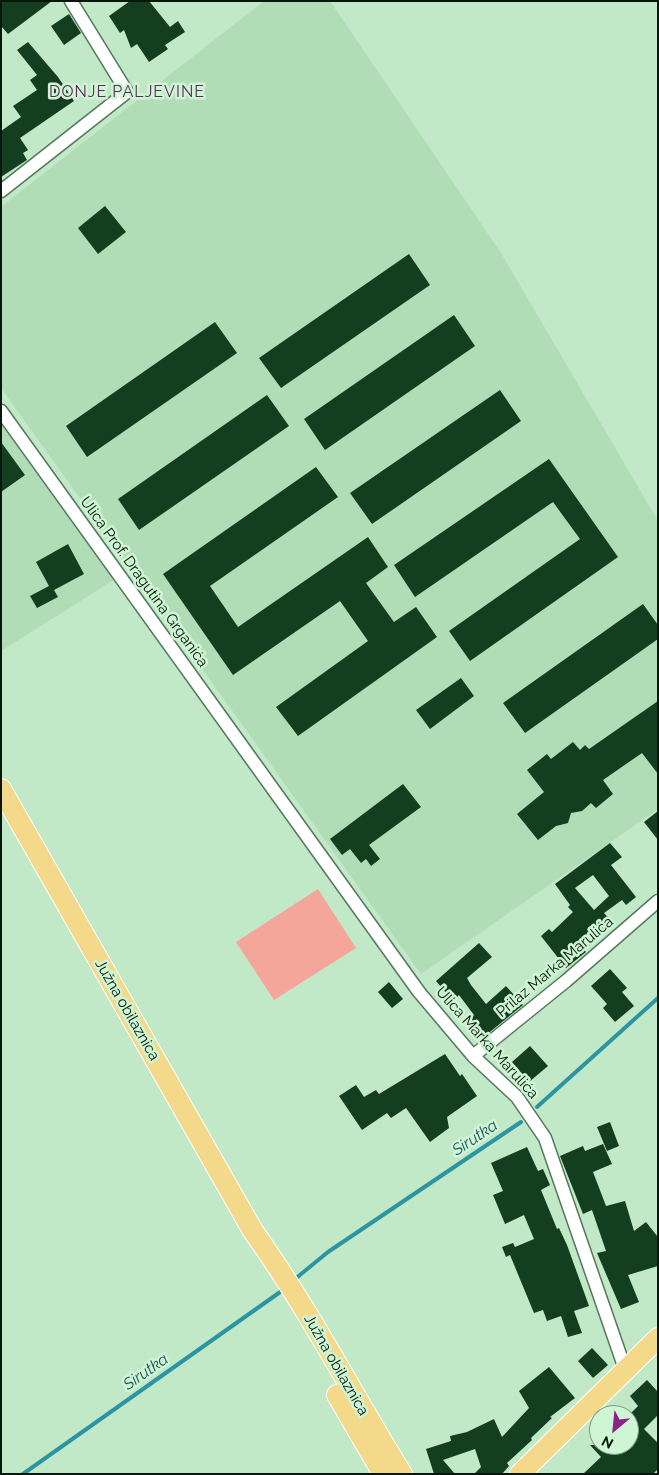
<!DOCTYPE html>
<meta charset="utf-8">
<style>
body{margin:0}
#map{position:relative;width:659px;height:1475px;overflow:hidden;background:#c1e8c7;font-family:Raleway,sans-serif}
canvas{display:block}
.frame{position:absolute;inset:0;border:2px solid #08160b;pointer-events:none}
.north{position:absolute;left:589px;top:1405px;width:50px;height:50px;box-sizing:border-box;background:#cef5d4;border:1px solid #7f9c84;border-radius:50%;rotate:208deg;font-size:14px;font-weight:700;line-height:20px;text-align:center;color:#08160b}
.north::after{content:'';display:block;margin:auto;width:18px;height:22px;background:#8c2389;clip-path:polygon(50% 0,100% 100%,50% 72%,0 100%)}
</style>
<div id="map">
<canvas width="659" height="1475"></canvas>
<div class="frame"></div>
<div class="north">N</div>
</div>
<script>
const g = document.querySelector('canvas').getContext('2d');
g.lineJoin = 'round';
function fill(path, color) { g.fillStyle = color; g.fill(path, 'evenodd'); }
function stroke(path, color, width, dash) { g.strokeStyle = color; g.lineWidth = width; g.lineCap = dash ? 'butt' : 'round'; g.setLineDash(dash || []); g.stroke(path); }
function write(font, color, halo, rows, align = 'center') {
  g.font = font + ' Raleway,sans-serif'; g.lineWidth = 5; g.setLineDash([]); g.textBaseline = 'middle'; g.strokeStyle = halo; g.fillStyle = color; for (const [text, x, y, turn = 0] of rows) {
    g.save(); g.translate(x, y); g.rotate((+turn || 0) * Math.PI / 180); g.textAlign = isNaN(turn) ? turn : align; if (halo) g.strokeText(text, 0, 0); g.fillText(text, 0, 0); g.restore();
  }
}
fill(new Path2D(`
 M 264,1 L 330,1 L 501,253 L 658,521 L 658,809 L 421,974 L 1,388 L 1,207 Z
 M 1,411 L 120,576 L 1,651 Z`), '#b0dcb6');
fill(new Path2D(`
 M 318,889 L 356,948 L 274,1000 L 236,942 Z`), '#f4a69a');
stroke(new Path2D(`
 M 537,1107 L 658,998
 M 295,1279 L 328,1252 L 521,1122
 M 23,1474 L 283,1290`), '#2c95a1', 4);
fill(new Path2D(`
 M 1,1 L 52,1 L 8,34 L 1,26 Z
 M 130,1 L 149,1 L 170,27 L 178,21 L 185,32 L 165,45 L 168,49 L 149,62 L 137,44 L 131,48 L 124,30 L 120,33 L 109,16 Z
 M 69,14 L 81,33 L 64,45 L 51,26 Z
 M 28,42 L 58,77 L 74,101 L 20,138 L 28,150 L 23,153 L 27,160 L 1,177 L 1,131 L 21,117 L 13,106 L 37,90 L 30,80 L 37,75 L 17,50 Z
 M 105,206 L 126,232 L 98,254 L 78,228 Z
 M 409,254 L 430,285 L 281,388 L 259,358 Z
 M 454,315 L 475,346 L 325,450 L 304,419 Z
 M 215,322 L 237,353 L 87,457 L 66,426 Z
 M 500,390 L 521,421 L 372,524 L 350,493 Z
 M 267,395 L 289,426 L 139,530 L 118,499 Z
 M 1,442 L 25,475 L 1,492 Z
 M 549,459 L 618,557 L 470,661 L 449,631 L 580,539 L 553,502 L 415,597 L 394,565 Z
 M 316,467 L 338,497 L 210,586 L 238,627 L 368,537 L 388,567 L 366,583 L 394,622 L 416,607 L 437,637 L 298,736 L 276,707 L 368,641 L 340,601 L 233,675 L 163,574 Z
 M 68,544 L 84,574 L 54,590 L 58,597 L 37,608 L 30,596 L 49,586 L 36,562 Z
 M 643,604 L 658,625 L 658,639 L 525,733 L 503,703 Z
 M 461,678 L 474,696 L 430,729 L 416,710 Z
 M 658,701 L 658,774 L 642,753 L 603,780 L 613,794 L 596,808 L 591,803 L 582,811 L 571,813 L 568,823 L 556,826 L 538,840 L 517,814 L 544,792 L 527,770 L 547,754 L 551,759 L 573,742 L 580,750 L 585,745 L 589,749 Z
 M 403,784 L 421,807 L 369,845 L 380,859 L 371,866 L 366,859 L 361,863 L 350,849 L 342,855 L 330,839 Z
 M 658,811 L 658,840 L 644,822 Z
 M 610,843 L 622,857 L 611,865 L 636,897 L 626,905 L 622,900 L 604,913 L 614,924 L 584,950 L 586,952 L 566,968 L 541,936 L 549,929 L 552,932 L 573,912 L 568,907 L 570,905 L 555,884 ZM 593,875 L 609,896 L 594,910 L 575,888 Z
 M 479,943 L 492,957 L 467,978 L 471,985 L 486,1004 L 506,986 L 523,1005 L 480,1040 L 466,1022 L 474,1015 L 459,995 L 453,1001 L 436,981 Z
 M 610,969 L 627,988 L 622,992 L 634,1006 L 615,1022 L 603,1008 L 607,1004 L 591,986 Z
 M 389,982 L 403,999 L 392,1008 L 378,992 Z
 M 530,1046 L 548,1066 L 529,1082 L 512,1062 Z
 M 445,1054 L 460,1076 L 462,1074 L 477,1096 L 447,1117 L 449,1128 L 430,1142 L 406,1108 L 391,1118 L 387,1113 L 362,1130 L 339,1096 L 356,1085 L 364,1097 L 376,1090 L 379,1094 Z
 M 610,1122 L 619,1146 L 607,1151 L 597,1127 Z
 M 603,1144 L 612,1164 L 593,1172 L 606,1206 L 625,1201 L 634,1231 L 646,1222 L 658,1237 L 658,1266 L 628,1275 L 639,1302 L 621,1309 L 597,1253 L 606,1251 L 592,1210 L 583,1214 L 560,1156 L 583,1146 L 585,1151 Z
 M 527,1147 L 538,1171 L 543,1169 L 550,1185 L 541,1190 L 557,1229 L 559,1228 L 567,1245 L 589,1306 L 574,1311 L 582,1333 L 568,1337 L 561,1316 L 547,1321 L 543,1310 L 534,1313 L 510,1255 L 506,1257 L 502,1247 L 513,1243 L 515,1247 L 534,1239 L 524,1215 L 505,1224 L 493,1195 L 503,1191 L 491,1163 Z
 M 592,1348 L 608,1365 L 593,1378 L 578,1361 Z
 M 549,1367 L 575,1398 L 550,1417 L 552,1418 L 531,1438 L 532,1440 L 507,1463 L 509,1466 L 502,1474 L 474,1474 L 481,1467 L 475,1449 L 443,1460 L 455,1474 L 434,1474 L 426,1449 L 451,1441 L 450,1436 L 467,1432 L 494,1419 L 502,1437 L 529,1408 L 519,1391 Z
 M 647,1380 L 658,1392 L 658,1415 L 644,1429 L 658,1443 L 658,1469 L 653,1474 L 583,1474 L 601,1457 L 590,1445 L 629,1445 L 629,1415 L 638,1406 L 630,1396 Z`), '#133e1f');
const street = new Path2D(`
 M 1,191 L 127,92 L 71,1
 M 1,411 L 419,992 L 473,1056 L 517,1097 L 545,1138 L 625,1369
 M 473,1056 L 566,981 L 658,901`);
const primary = new Path2D(`
 M 1,789 L 253,1231 C 308,1308 352,1393 402,1474
 M 337,1395 L 383,1474
 M 520,1474 L 658,1338`);
stroke(street, '#54785b', 15);
stroke(primary, '#fff', 22);
stroke(street, '#fff', 12);
stroke(primary, '#f3d989', 20);
write('15px', '#08160b', '#cef5d4', [
 ["Ulica Prof. Dragutina Grganića",144,582,54],
 ["Prilaz Marka Marulića",555,967,-40],
 ["Južna obilaznica",127,1010,60],
 ["Ulica Marka Marulića",487,1043,48],
 ["Južna obilaznica",336,1365,60]
]);
g.letterSpacing = '1px';
write('16px', '#5d2a5a', '#cef5d4', [
 ["DONJE PALJEVINE",127,92]
]);
g.letterSpacing = '0px';
write('italic 16px', '#19545c', '#cef5d4', [
 ["Sirutka",475,1138,-34],
 ["Sirutka",146,1372,-35]
]);
</script>
